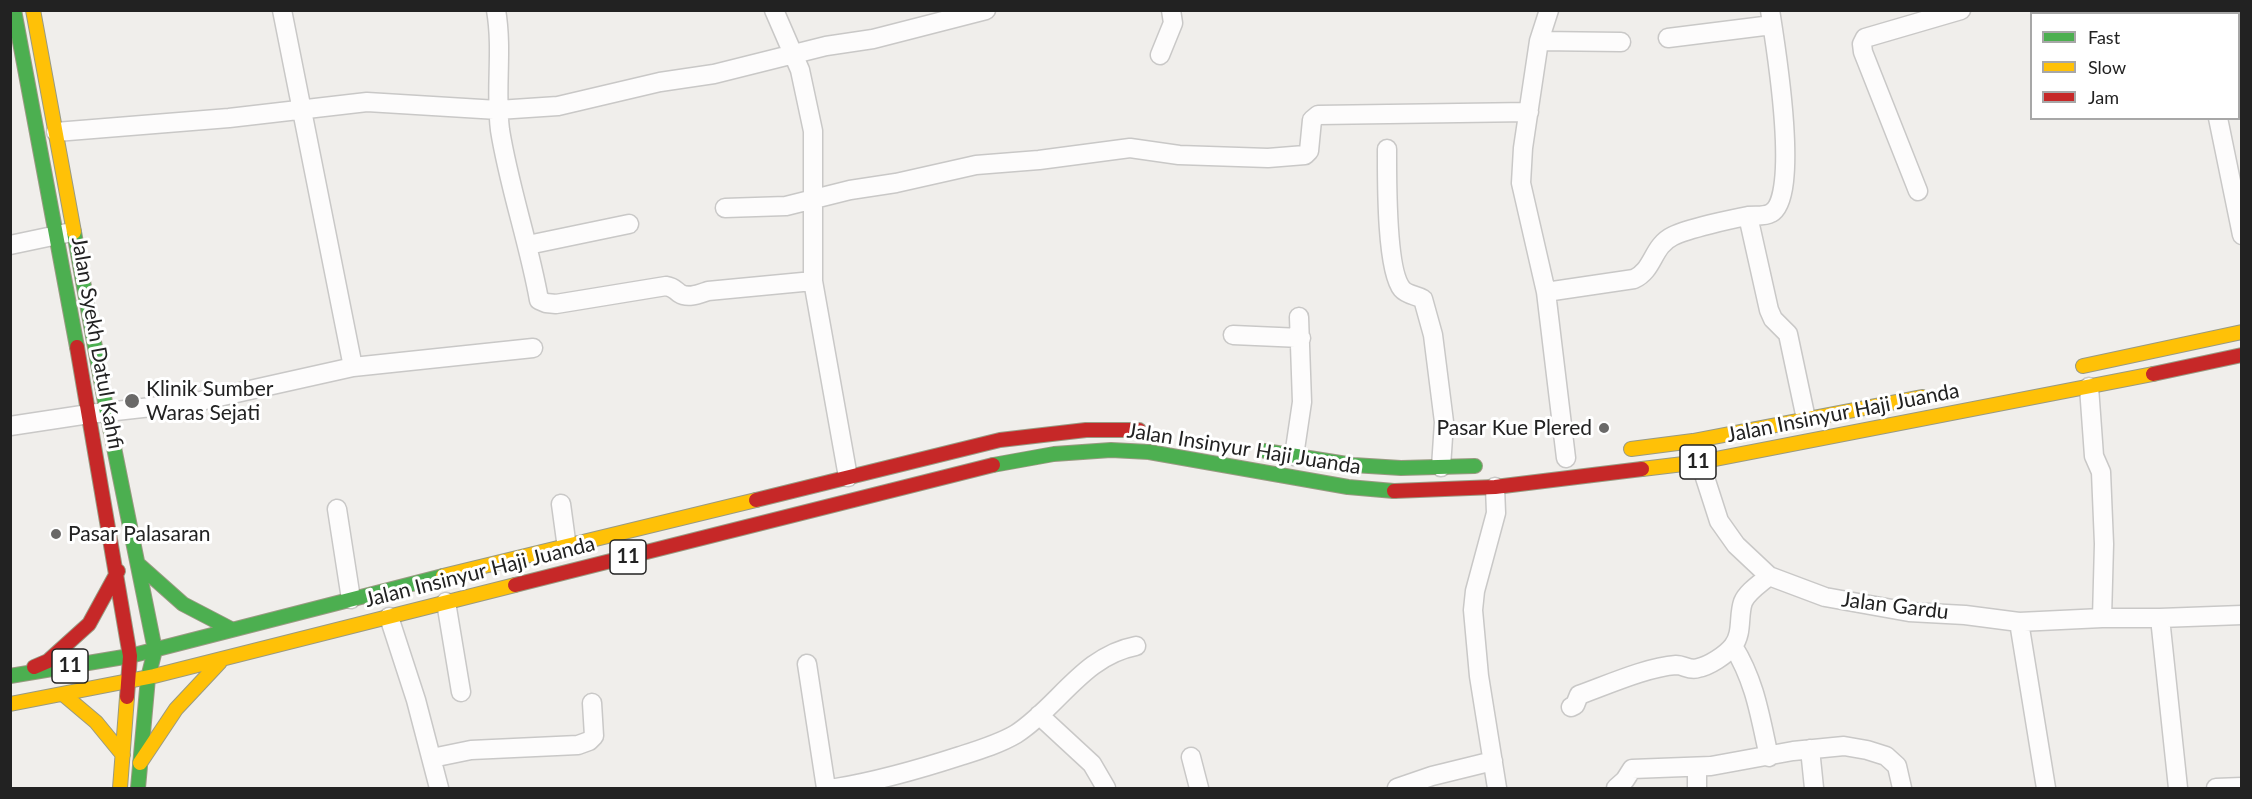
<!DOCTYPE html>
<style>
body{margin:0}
#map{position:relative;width:2252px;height:799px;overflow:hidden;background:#f0eeeb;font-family:Lato,sans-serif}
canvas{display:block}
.frame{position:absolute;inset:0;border:12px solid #222;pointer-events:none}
.legend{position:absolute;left:2030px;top:12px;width:210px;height:108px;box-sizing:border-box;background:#fff;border:2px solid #a7a7a7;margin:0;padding:8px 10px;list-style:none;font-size:18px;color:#222}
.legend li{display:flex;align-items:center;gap:12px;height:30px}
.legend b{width:30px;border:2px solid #a7a7a7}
</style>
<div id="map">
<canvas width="2252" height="799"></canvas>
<div class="frame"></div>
<ul class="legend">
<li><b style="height:8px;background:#4caf50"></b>Fast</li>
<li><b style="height:8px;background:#ffc107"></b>Slow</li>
<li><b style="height:8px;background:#c62828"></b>Jam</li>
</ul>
</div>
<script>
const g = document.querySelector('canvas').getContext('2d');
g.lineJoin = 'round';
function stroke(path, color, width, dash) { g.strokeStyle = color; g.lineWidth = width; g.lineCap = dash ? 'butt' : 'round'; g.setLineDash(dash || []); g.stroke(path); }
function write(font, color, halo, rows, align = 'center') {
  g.font = font + ' Lato,sans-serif'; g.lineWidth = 6; g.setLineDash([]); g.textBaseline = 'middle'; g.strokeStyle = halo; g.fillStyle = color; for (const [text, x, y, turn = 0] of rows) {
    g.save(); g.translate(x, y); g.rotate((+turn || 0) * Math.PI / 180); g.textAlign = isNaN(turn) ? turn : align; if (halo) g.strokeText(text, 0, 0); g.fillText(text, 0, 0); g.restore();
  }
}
const street = new Path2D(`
 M 282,10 L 353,367
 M 496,10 C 503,50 495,90 500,130 C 509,187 529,243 539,300 L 546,303 L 556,304 L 666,286 C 673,287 674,289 679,293 C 688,299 699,294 708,291 L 813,281
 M 774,10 L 800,70 L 813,131 L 813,281 L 848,477
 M 1549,10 L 1539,41 L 1523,148 L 1521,183 L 1546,292 L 1566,458
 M 2092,10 L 2092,14
 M 2194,10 L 2195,14
 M 1668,38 L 1772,25
 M 1539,41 L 1621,42
 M 1160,55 L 1173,23 L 1171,10
 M 2218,118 L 2242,235
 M 56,132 L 229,118 L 367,102 L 498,110 L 558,106 L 660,82 L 714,74 L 826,46 L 873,39 L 986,10
 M 1387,149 C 1387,177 1386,270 1402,289 C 1407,295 1416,295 1423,299 L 1433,335 L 1444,422 L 1441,467
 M 1918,191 L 1863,52 L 1862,44 L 1865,38 L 1961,10
 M 725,208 L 786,206 L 850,190 L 896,183 L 976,165 L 1039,160 L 1130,148 L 1179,155 L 1268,158 L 1305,155 L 1309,151 L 1312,120 L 1318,115 L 1529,112
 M 1748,216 L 1769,310 L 1773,319 L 1788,334 L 1806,419
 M 10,245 L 67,233
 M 528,245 L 629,224
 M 1546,292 L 1634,279 C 1654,270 1652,246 1673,236 C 1687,229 1731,219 1748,216 C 1756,215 1764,217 1771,213 C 1801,197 1775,42 1770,10
 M 1233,335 L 1301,338
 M 2089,387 L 2094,456 L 2101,472 L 2104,544 L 2102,618
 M 10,426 L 89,414 L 196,402 L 353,367 L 533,348
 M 1294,456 L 1302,402 L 1299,317
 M 1700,462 L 1719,521 L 1736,545 L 1769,576 L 1825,597 L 1909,612 L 1965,615 L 2019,622 L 2102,618 L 2160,618 L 2242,615
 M 1495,487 L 1496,513 L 1475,591 L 1473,610 L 1479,676 L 1497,788
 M 561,504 L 567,548
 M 337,509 L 351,599
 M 446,602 L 461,692
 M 389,617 L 416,700 L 439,788
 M 2160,618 L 2178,788
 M 2019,622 L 2046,788
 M 1733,646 C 1755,681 1760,716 1769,757
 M 807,664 L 826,788
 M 1571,707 L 1575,705 L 1579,695 C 1607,685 1647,667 1676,665 C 1684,665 1690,671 1698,668 C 1709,666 1726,655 1733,646 C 1743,633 1738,616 1743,602 C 1747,592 1761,583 1769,576
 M 1039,715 L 1092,764 L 1106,788
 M 1810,749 L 1814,788
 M 1191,757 L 1199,788
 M 432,758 L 471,750 L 578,745 L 589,741 L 594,736 L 592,703
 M 836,788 C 878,781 920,769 960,756 C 979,750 999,744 1016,734 C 1059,706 1083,656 1136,646
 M 1397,788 L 1432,776 L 1493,761
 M 1616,788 L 1625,780 L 1632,769 L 1711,766 L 1793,751 L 1844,746 L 1867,750 L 1886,756 L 1897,766 L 1902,788
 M 1697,788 L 1697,767
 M 2216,788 L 2242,787`);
const fast = new Path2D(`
 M 14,10 L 77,347
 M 74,232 L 107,413 L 155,650 L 148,678 L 138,788
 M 1265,451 L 1353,465 L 1401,468 L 1475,466
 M 993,465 L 1054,454 L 1111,450 L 1149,452 L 1348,487 L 1394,491
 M 138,564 L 183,604 L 231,629
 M 10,676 L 130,656 L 443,576`);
const slow = new Path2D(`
 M 33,10 L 74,232
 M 2083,366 L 2242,332
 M 1631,449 L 1693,441 L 1922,397
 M 1642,469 L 1700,462 L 2153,374
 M 443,576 L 756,500
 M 64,695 L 96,722 L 123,755
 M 10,704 L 154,676 L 515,585
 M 140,763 L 176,709 L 220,662
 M 120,788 L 127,697`);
const jam = new Path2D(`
 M 77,347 L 130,656 L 127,697
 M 2153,374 L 2242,355
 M 1394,491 L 1495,487 L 1642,469
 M 756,500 L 1000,440 L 1086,430 L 1139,430
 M 515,585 L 993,465
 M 34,667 L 48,661 L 89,624 L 118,571`);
stroke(street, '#c9c8c7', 21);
stroke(fast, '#999a82', 16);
stroke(slow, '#999a82', 16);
stroke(jam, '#999a82', 16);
stroke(street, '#fdfcfc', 18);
stroke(fast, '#4caf50', 14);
stroke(slow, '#ffc107', 14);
stroke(jam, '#c62828', 14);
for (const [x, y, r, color] of [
 [132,401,8,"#6a6968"],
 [1604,428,6,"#6a6968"],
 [56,534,6,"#6a6968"]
]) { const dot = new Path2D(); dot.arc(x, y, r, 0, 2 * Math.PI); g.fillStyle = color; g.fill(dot); stroke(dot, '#fff', 2); }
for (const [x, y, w] of [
 [1698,462,36],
 [628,557,36],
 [70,666,36]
]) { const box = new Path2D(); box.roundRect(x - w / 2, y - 17, w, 34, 4.5); g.fillStyle = '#fff'; g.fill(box); stroke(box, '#222', 1.5); }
write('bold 20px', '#222', null, [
 ["11",1698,462],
 ["11",628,557],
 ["11",70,666]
]);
write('21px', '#222', '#fff', [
 ["Jalan Syekh Datul Kahfi",97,343,80],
 ["Jalan Insinyur Haji Juanda",1843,413,-11],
 ["Jalan Insinyur Haji Juanda",1244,449,9],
 ["Jalan Insinyur Haji Juanda",480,572,-14],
 ["Jalan Gardu",1895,606,7]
]);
write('21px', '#222', '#fff', [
 ["Klinik Sumber",146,389],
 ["Waras Sejati",146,413],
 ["Pasar Kue Plered",1592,428,"right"],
 ["Pasar Palasaran",68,534]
], 'left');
</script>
